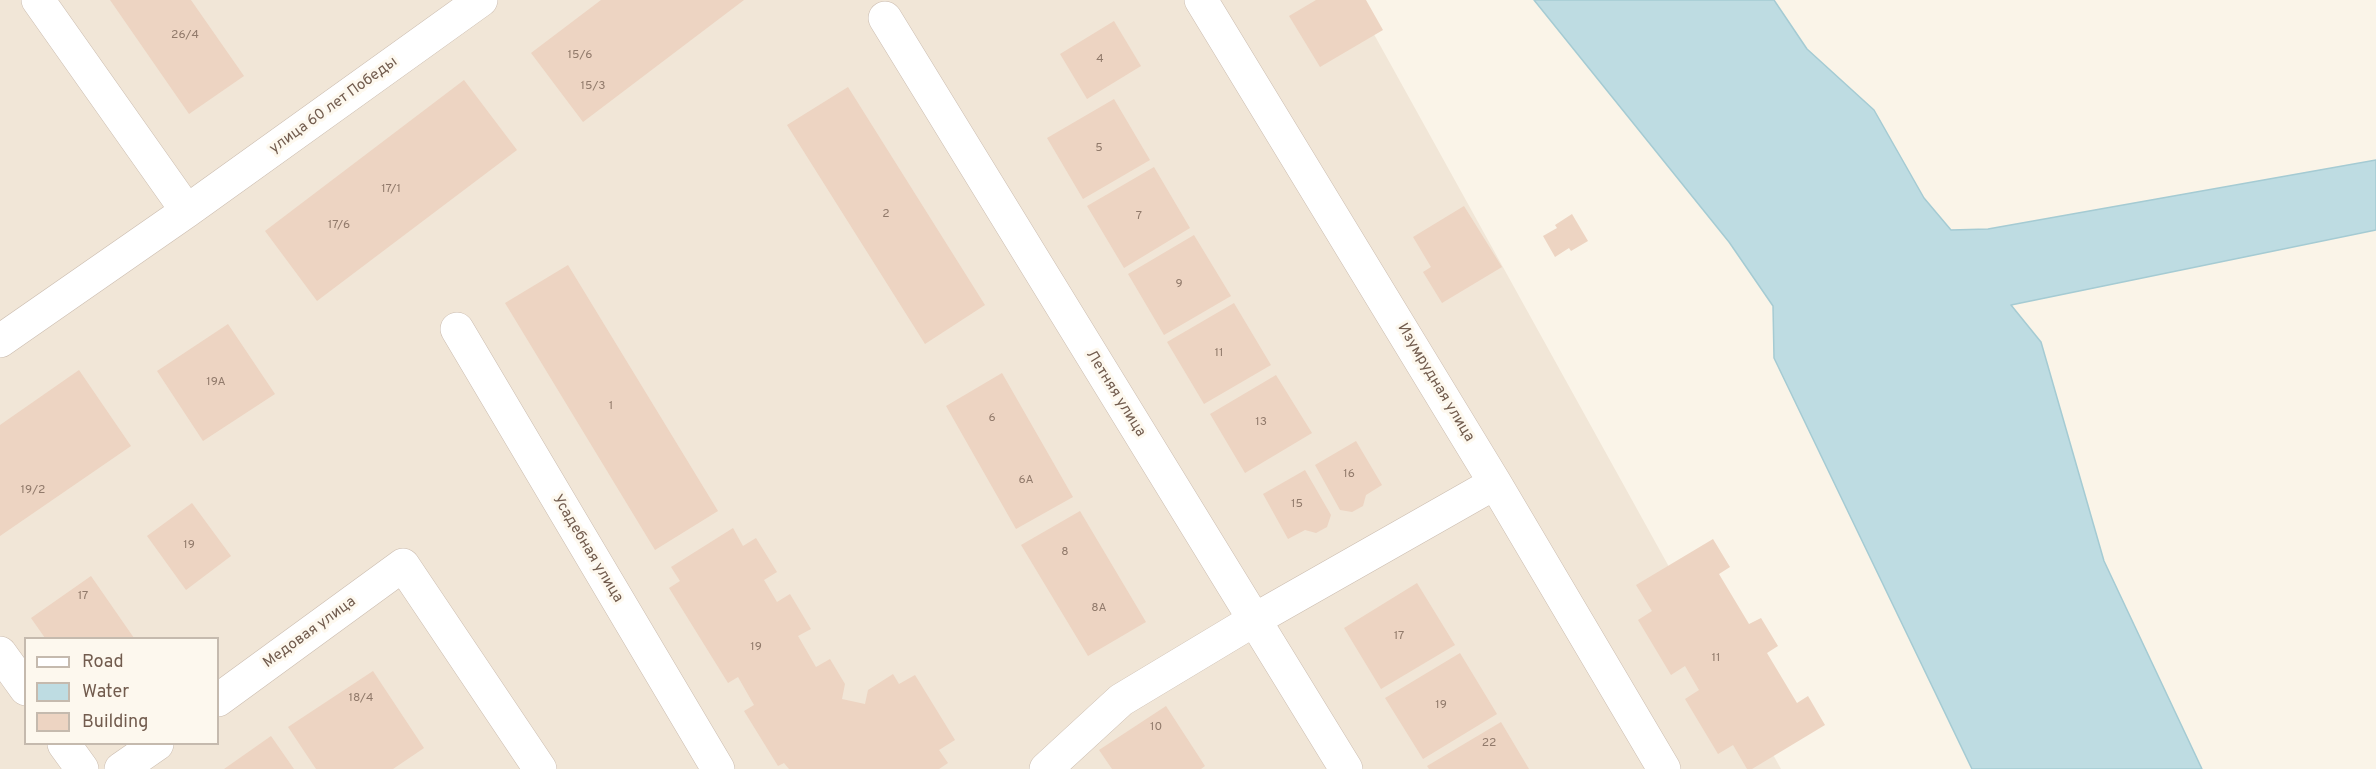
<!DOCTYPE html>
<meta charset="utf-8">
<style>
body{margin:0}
#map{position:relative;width:2376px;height:769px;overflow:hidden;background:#faf4e8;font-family:Overpass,sans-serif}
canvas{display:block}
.legend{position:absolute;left:24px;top:637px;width:195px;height:108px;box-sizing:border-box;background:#fdf8ee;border:2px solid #c5baae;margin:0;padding:8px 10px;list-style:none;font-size:18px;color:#725c4e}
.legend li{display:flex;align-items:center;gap:12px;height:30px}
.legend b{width:30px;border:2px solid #c5baae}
</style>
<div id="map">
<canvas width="2376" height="769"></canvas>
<ul class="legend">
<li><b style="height:8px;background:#fff"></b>Road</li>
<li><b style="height:16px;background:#bedce2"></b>Water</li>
<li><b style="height:16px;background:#edd4c2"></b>Building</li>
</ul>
</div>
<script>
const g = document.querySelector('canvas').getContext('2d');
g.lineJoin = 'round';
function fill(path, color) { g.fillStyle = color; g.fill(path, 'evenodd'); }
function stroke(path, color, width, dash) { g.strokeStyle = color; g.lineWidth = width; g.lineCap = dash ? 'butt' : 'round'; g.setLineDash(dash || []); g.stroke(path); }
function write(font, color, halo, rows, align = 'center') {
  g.font = font + ' Overpass,sans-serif'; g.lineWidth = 6; g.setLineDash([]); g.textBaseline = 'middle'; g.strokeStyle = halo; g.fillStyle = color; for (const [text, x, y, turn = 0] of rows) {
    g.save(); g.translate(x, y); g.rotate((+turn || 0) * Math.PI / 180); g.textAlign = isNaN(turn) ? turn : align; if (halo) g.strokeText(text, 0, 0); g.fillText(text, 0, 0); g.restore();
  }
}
fill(new Path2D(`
 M 0,0 L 1355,0 L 1781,769 L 0,769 ZM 26,638 L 218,638 L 218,744 L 26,744 Z`), '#f1e6d7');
const water = new Path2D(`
 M 1534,0 L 1774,0 L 1807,49 L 1874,110 L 1924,198 L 1951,230 L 1988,229 L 2376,160 L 2376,230 L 2011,305 L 2041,342 L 2104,561 L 2202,769 L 1972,769 L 1774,358 L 1773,306 L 1729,242 Z`);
fill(water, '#bedce2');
stroke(water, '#a5cbd3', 1.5);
fill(new Path2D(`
 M 110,0 L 191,0 L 244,76 L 189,114 Z
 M 601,0 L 744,0 L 583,122 L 531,53 Z
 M 1316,0 L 1366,0 L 1383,30 L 1320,67 L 1289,16 Z
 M 1114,21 L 1141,66 L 1087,99 L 1060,54 Z
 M 464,80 L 517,150 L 317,301 L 265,231 Z
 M 848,87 L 985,305 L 925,344 L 787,125 Z
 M 1114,99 L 1150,160 L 1083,199 L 1047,138 Z
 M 1154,167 L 1190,228 L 1124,268 L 1087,206 Z
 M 1464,206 L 1502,267 L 1442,303 L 1423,272 L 1431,267 L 1413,237 Z
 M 1572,214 L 1588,241 L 1571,251 L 1569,248 L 1555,257 L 1543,236 L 1557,228 L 1555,225 Z
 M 1194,235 L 1231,296 L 1164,335 L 1128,274 Z
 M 568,265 L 718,511 L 655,550 L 505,303 Z
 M 1234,303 L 1271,365 L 1204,404 L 1167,342 Z
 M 228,324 L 275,394 L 203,441 L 157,371 Z
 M 79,370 L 131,446 L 0,536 L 0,425 Z
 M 1002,373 L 1073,497 L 1016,529 L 946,406 Z
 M 1276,375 L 1312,433 L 1245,473 L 1210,414 Z
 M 1356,441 L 1382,485 L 1366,495 L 1363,506 L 1352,512 L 1340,510 L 1315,465 Z
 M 1305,470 L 1331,515 L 1327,527 L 1316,533 L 1305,530 L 1288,539 L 1263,494 Z
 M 192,503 L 231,556 L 186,590 L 147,536 Z
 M 1080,511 L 1146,622 L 1088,656 L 1021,545 Z
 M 733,528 L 743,546 L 756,538 L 777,572 L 764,580 L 777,602 L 790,594 L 811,629 L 798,636 L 816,667 L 830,659 L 845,684 L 842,699 L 865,704 L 868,690 L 893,674 L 899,684 L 915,675 L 955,740 L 939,750 L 948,763 L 939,769 L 789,769 L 784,763 L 778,766 L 744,711 L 754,705 L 738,677 L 728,683 L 669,588 L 680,581 L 671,567 Z
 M 1713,539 L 1730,567 L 1719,574 L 1749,624 L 1761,618 L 1778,646 L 1767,653 L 1797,703 L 1808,696 L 1825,725 L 1752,769 L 1747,769 L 1733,745 L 1718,754 L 1685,699 L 1699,690 L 1685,666 L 1671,675 L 1638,620 L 1652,611 L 1636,585 Z
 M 91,576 L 134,638 L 45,638 L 31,618 Z
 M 1417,583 L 1455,645 L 1381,689 L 1344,628 Z
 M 1460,653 L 1497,714 L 1423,759 L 1385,698 Z
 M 373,671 L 424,748 L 393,769 L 316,769 L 288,727 Z
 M 1166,706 L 1205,766 L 1201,769 L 1112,769 L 1099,750 Z
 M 1501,722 L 1529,769 L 1429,769 L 1427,766 Z
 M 271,736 L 294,769 L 224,769 Z`), '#edd4c2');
const minor = new Path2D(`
 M 38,0 L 187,211
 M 1201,0 L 1495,483 L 1664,769
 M 885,18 L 1346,769
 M 457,329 L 718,769
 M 0,341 L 187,211 L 481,0
 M 0,653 L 26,689
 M 218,700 L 403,565 L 540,769
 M 64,744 L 82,769
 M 121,769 L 157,744
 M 1046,769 L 1121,700 L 1254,620 L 1495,483`);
stroke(minor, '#cbbcaf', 34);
stroke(minor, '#fff', 33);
write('12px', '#917a6b', null, [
 ["26/4",185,36],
 ["15/6",580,56],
 ["4",1100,60],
 ["15/3",593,87],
 ["5",1099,149],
 ["17/1",391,190],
 ["2",886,215],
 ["7",1139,217],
 ["17/6",339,226],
 ["9",1179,285],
 ["11",1219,354],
 ["19А",216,383],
 ["1",611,407],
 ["6",992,419],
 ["13",1261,423],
 ["16",1349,475],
 ["6А",1026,481],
 ["19/2",33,491],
 ["15",1297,505],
 ["19",189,546],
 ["8",1065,553],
 ["17",83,597],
 ["8А",1099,609],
 ["17",1399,637],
 ["19",756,648],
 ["11",1716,659],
 ["18/4",361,699],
 ["19",1441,706],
 ["10",1156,728],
 ["22",1489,744]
]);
write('15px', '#725c4e', '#fdf8ee', [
 ["улица 60 лет Победы",334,106,-36],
 ["Изумрудная улица",1435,383,59],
 ["Летняя улица",1115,394,58],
 ["Усадебная улица",587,549,59],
 ["Медовая улица",310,633,-36]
]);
</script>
